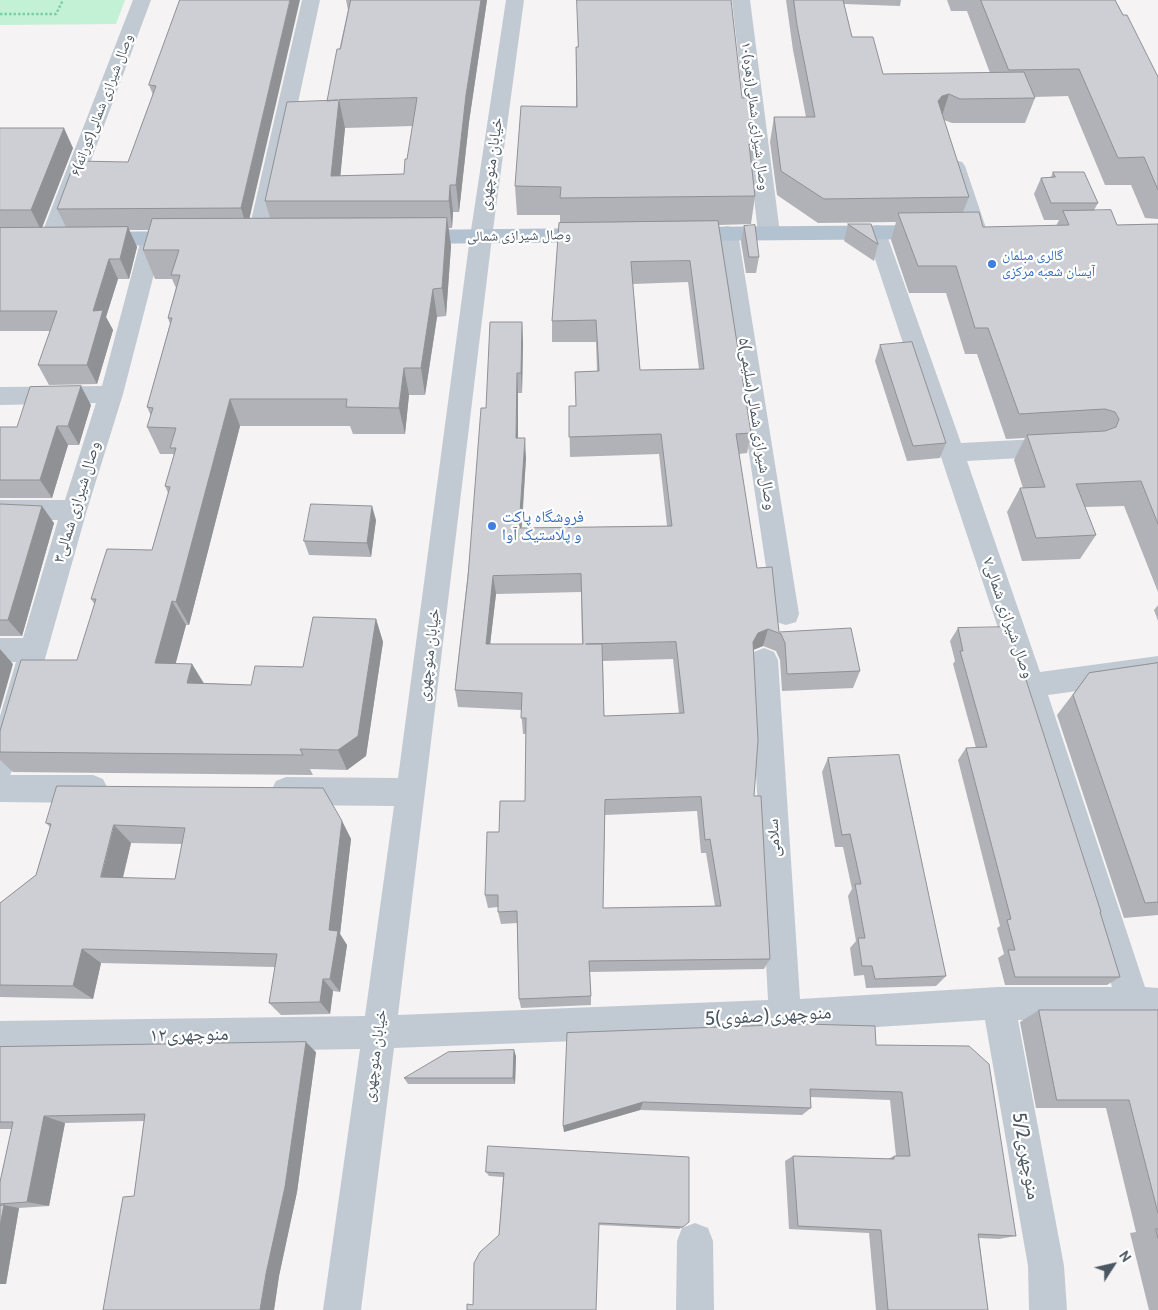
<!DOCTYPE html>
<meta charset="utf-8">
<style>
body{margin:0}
#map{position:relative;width:1158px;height:1310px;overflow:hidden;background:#f5f3f3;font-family:Cabin,sans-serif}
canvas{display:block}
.north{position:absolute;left:1088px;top:1240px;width:50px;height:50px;-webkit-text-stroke:4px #fff;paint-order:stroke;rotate:55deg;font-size:14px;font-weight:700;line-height:20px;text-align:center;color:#4a5661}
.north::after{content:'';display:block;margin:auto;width:18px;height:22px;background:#4a5661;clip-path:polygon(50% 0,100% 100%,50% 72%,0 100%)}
</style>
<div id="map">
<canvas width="1158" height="1310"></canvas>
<div class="north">N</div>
</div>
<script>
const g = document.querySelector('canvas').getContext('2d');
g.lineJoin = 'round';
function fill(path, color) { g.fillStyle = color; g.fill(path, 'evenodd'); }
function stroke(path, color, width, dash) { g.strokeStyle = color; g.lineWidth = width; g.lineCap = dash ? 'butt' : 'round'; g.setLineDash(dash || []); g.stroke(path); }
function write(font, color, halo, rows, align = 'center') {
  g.font = font + ' Cabin,"Noto Naskh Arabic",sans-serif'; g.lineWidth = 4.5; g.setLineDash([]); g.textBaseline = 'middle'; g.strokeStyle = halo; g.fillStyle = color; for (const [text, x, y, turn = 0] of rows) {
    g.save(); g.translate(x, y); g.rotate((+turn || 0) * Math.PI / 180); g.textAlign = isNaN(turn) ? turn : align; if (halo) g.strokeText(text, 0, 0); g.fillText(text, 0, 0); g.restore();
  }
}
fill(new Path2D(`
 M 0,0 L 125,0 L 116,24 L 0,25 Z`), '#c3f1d5');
stroke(new Path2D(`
 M 0,14 L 56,14 L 63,0`), '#7ad0a6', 2.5, [2.5, 2]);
fill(new Path2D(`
 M 133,0 L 151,0 L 62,238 L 58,243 L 51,245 L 44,243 L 40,238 Z
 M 302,0 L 320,0 L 269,238 L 265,243 L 258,245 L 251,243 L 247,238 Z
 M 506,0 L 524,0 L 492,237 L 398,1015 L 768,1000 L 750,660 L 754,652 L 764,648 L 774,652 L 778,660 L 800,999 L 998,987 L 1112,987 L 1017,685 L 866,232 L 870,227 L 877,225 L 884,227 L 961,443 L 1056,438 L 1065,440 L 1068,447 L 1065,454 L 1056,456 L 967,461 L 1040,672 L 1158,656 L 1158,680 L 1048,695 L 1145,987 L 1158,988 L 1158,1020 L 1018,1020 L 1064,1266 L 1067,1310 L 1029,1310 L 1028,1266 L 985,1020 L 785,1033 L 394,1048 L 361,1310 L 323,1310 L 360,1049 L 0,1055 L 0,1021 L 365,1016 L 394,806 L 286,805 L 276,801 L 271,791 L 276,781 L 286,777 L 398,778 L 470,237 Z
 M 732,0 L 750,0 L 780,233 L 776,238 L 769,240 L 762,238 L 758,233 Z
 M 955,160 L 962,162 L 965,166 L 987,231 L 983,236 L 976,238 L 969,236 L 965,231 L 945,166 L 948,162 Z
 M 727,226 L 734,228 L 738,233 L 799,614 L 796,622 L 786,625 L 776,622 L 773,614 L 716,233 L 720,228 Z
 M 152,232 L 159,234 L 163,239 L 123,394 L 87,510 L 15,765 L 10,775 L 93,775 L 103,779 L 108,789 L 103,799 L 93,803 L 0,802 L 0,716 L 16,662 L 0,662 L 0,638 L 23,638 L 58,520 L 0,520 L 0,500 L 65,500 L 96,403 L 0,405 L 0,387 L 102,386 L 141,239 L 145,234 Z
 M 695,1223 L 708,1228 L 713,1241 L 714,1310 L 676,1310 L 677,1241 L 682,1228 Z`), '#c1cad2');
fill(new Path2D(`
 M 931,225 L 938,227 L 942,232 L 938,237 L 931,239 L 684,241 L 677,239 L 673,234 L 677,229 L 684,227 Z
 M 596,228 L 603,230 L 607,235 L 603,240 L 596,242 L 411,244 L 404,242 L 400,237 L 404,232 L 411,230 Z
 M 183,231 L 190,233 L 194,238 L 190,243 L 183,245 L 96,246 L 89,244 L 85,239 L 89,234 L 96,232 Z`), '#b3c2d1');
fill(new Path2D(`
 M 180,0 L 250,218 L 270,218 L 265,201 L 328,101 L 348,10 L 346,0 L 487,0 L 469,122 L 459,212 L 453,212 L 452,228 L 449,228 L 451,246 L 446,316 L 437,317 L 425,395 L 409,395 L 405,434 L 353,434 L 350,426 L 240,426 L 189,625 L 186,625 L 175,664 L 192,664 L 204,683 L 251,685 L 303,667 L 376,619 L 383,642 L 366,756 L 347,770 L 310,769 L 313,775 L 13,772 L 0,760 L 0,731 L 77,660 L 95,605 L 91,599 L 152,550 L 168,493 L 165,486 L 174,455 L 173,454 L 160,454 L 147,427 L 151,416 L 147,407 L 170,324 L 168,318 L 176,288 L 172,279 L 155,279 L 143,250 L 149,230 L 129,230 L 137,247 L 129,279 L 118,279 L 106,317 L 113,330 L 97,384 L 49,385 L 38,365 L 50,331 L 0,331 L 0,128 L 73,148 L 42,228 L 66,227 L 57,209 L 128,162 L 153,95 L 149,85 ZM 413,126 L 407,159 L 404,174 L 340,176 L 345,128 Z
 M 786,0 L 901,0 L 900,6 L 844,4 L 852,37 L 883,74 L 990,73 L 967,11 L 951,11 L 947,0 L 1115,0 L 1158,77 L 1158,219 L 1145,218 L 1131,185 L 1105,185 L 1068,96 L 1034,97 L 1035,98 L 1025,123 L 952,123 L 944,120 L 969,197 L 963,212 L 983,227 L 1056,226 L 1059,220 L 1044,220 L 1034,194 L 1041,178 L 1051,177 L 1053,172 L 1098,203 L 1094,210 L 1117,225 L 1158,224 L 1158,592 L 1124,506 L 1085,507 L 1096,535 L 1080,559 L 1022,561 L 1007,512 L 1020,488 L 1023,488 L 1014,460 L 1025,438 L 1006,439 L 977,354 L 965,354 L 946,293 L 909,293 L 891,240 L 896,222 L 818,223 L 777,195 L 770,142 L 774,117 L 806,117 L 793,50 Z
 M 576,47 L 742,98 L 754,148 L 752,165 L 755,196 L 751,224 L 719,225 L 751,433 L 747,453 L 739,454 L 757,568 L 779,632 L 860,671 L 853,688 L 782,691 L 780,660 L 776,651 L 763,646 L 753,650 L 754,796 L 770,959 L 764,969 L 590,972 L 591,996 L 591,1005 L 521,1008 L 519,999 L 517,923 L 501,924 L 498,912 L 498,907 L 488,908 L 485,895 L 499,832 L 525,801 L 526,734 L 523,734 L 521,710 L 458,707 L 455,690 L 486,408 L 522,322 L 523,343 L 522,393 L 518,393 L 518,438 L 526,458 L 522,528 L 667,526 L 659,454 L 570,457 L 569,406 L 576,406 L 575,372 L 597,371 L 596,342 L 552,342 L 552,321 L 560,223 L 560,215 L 517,215 L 515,186 L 576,107 ZM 688,282 L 699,369 L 640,370 L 633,284 ZM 581,592 L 582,644 L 490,644 L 496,594 ZM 673,659 L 679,714 L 604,716 L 603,661 ZM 697,811 L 701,853 L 706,853 L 715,906 L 603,908 L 605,815 Z
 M 848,224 L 878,244 L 874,261 L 844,241 Z
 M 744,226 L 759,257 L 756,273 L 746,273 L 741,242 Z
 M 880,345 L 946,443 L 940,458 L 907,461 L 875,361 Z
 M 91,405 L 79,445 L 68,445 L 52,498 L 0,498 L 0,427 L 17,427 Z
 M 0,504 L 54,523 L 22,636 L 0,636 Z
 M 376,520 L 371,557 L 309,555 L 304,541 Z
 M 1158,605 L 1158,621 L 1154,610 Z
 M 958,628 L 1101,912 L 1100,913 L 1120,977 L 1107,985 L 1005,985 L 998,958 L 1004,954 L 997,928 L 1000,926 L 958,760 L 966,748 L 976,748 L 953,664 L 955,661 L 950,641 Z
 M 1158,663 L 1158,915 L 1124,918 L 1057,715 L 1089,673 Z
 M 828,758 L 946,976 L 936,986 L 866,988 L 864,975 L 854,976 L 850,948 L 856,941 L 848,896 L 852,889 L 843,847 L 835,847 L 822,772 Z
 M 342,821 L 351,839 L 340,934 L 347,945 L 340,992 L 333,991 L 330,1014 L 281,1015 L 269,1003 L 275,967 L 101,963 L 93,999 L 0,997 L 0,903 L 36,875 L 50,827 L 46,823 ZM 131,843 L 182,844 L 175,879 L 123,878 Z
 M 1039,1010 L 1158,1010 L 1158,1310 L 1149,1310 L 1130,1233 L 1136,1232 L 1106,1108 L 1036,1108 L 1020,1022 Z
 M 567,1033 L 876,1045 L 1016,1236 L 999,1239 L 979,1238 L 988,1310 L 876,1310 L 869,1233 L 789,1229 L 785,1161 L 793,1156 L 888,1159 L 894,1156 L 896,1156 L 890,1100 L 810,1097 L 811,1108 L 802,1115 L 640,1110 L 564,1132 Z
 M 0,1047 L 316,1052 L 297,1192 L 279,1276 L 274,1310 L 103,1310 L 134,1196 L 144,1121 L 65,1123 L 49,1206 L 19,1208 L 6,1284 L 0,1284 L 0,1206 L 4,1205 L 0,1205 L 0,1182 L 12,1129 L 0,1129 Z
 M 516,1056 L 515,1084 L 408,1084 L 404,1078 Z
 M 488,1146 L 683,1227 L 679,1229 L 599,1225 L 499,1235 L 503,1177 L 489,1176 L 486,1172 Z`), '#b0b2b7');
fill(new Path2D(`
 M 290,0 L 300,0 L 247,229 L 241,208 Z
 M 481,0 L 487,0 L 469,122 L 459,212 L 456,185 L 466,95 Z
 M 949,94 L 941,119 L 938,101 L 942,96 Z
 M 339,100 L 345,128 L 338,201 L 331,176 Z
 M 64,128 L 73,148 L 41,230 L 31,210 Z
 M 450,185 L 453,212 L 452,228 L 449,201 Z
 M 447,218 L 451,246 L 446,316 L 442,288 Z
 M 128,227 L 137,247 L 129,279 L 120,259 Z
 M 109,259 L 118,279 L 106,317 L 113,330 L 97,384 L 87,365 L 93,311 Z
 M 433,289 L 437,317 L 425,395 L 421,368 Z
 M 522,322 L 523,343 L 522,393 L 521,373 Z
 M 404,368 L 409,395 L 405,434 L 399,408 Z
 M 517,373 L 518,393 L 518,459 L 516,438 Z
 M 81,386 L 91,405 L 79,445 L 68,426 Z
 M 230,399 L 240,426 L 189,625 L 176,602 Z
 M 57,426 L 68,445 L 52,498 L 40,480 Z
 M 525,438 L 526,458 L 520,547 L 519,528 Z
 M 42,506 L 54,523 L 22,636 L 8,620 Z
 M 372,506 L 376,520 L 371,557 L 367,543 Z
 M 493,576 L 496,594 L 488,662 L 486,644 Z
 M 172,601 L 186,625 L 170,685 L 155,663 Z
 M 376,619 L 383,642 L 366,756 L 347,770 L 338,750 Z
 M 768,629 L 763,646 L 753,650 L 753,642 L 758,633 Z
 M 0,649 L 13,664 L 0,710 Z
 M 192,664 L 205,686 L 187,683 Z
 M 342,821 L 351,839 L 340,934 L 347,945 L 340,992 L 330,979 L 329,930 Z
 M 114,825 L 131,843 L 119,893 L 101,877 Z
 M 82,949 L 101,963 L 93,999 L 73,986 Z
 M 323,979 L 333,991 L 330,1014 L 320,1002 Z
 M 306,1042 L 316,1052 L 297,1192 L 279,1276 L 274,1310 L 260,1310 Z
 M 514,1050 L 516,1056 L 515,1084 L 513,1078 Z
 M 643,1102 L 640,1110 L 564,1132 L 563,1126 Z
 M 44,1116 L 65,1123 L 49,1206 L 27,1202 Z
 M 4,1205 L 19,1208 L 6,1284 L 0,1284 L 0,1226 Z`), '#909195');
const building = new Path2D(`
 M 180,0 L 290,0 L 241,208 L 57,209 L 75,161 L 128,162 L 156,86 L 149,85 Z
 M 351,0 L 481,0 L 466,95 L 456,185 L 450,185 L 449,201 L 265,201 L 287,102 L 338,100 L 327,101 L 337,49 L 340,49 ZM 417,98 L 407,159 L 405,159 L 404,174 L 331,176 L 339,100 Z
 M 577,0 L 731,0 L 742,98 L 748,98 L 754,148 L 749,144 L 755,196 L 560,198 L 561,187 L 515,186 L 521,106 L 577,107 L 576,47 L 578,47 Z
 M 794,0 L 843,0 L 852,37 L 873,37 L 883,74 L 1024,72 L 1035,98 L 960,99 L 949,94 L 942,96 L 938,101 L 969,197 L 824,199 L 781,171 L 774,117 L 815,117 L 797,25 Z
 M 981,0 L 1115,0 L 1123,15 L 1127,15 L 1158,77 L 1158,190 L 1144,157 L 1118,158 L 1079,69 L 1009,70 Z
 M 0,128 L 64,128 L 31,210 L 0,210 Z
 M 1053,172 L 1084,172 L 1098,203 L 1051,203 L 1041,178 L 1055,177 Z
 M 1111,210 L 1117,225 L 1158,224 L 1158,524 L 1141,481 L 1076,484 L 1096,535 L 1036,538 L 1020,488 L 1045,487 L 1027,435 L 1105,431 L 1116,427 L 1119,419 L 1115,412 L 1105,409 L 1019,414 L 988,328 L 975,328 L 956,266 L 918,266 L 898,213 L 979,212 L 983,227 L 1069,225 L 1063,211 Z
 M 447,218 L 442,288 L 433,289 L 421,368 L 404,368 L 399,408 L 346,407 L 347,399 L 230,399 L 176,602 L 172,601 L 155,663 L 192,664 L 187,683 L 251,685 L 255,666 L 303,667 L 313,617 L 376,619 L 358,736 L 338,750 L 300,749 L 303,755 L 0,752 L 0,731 L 21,660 L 77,660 L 96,599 L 91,599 L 107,549 L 152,550 L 170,487 L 165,486 L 176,448 L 170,448 L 176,428 L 147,427 L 153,408 L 147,407 L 172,318 L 168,318 L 180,275 L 171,275 L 179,250 L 143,250 L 152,219 Z
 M 718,221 L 751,433 L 736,434 L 757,568 L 772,567 L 779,632 L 851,628 L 860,671 L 787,674 L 785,643 L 781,634 L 768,629 L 758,633 L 753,642 L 758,740 L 754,796 L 761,796 L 770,959 L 589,961 L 591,996 L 519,999 L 517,911 L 498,912 L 498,895 L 485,895 L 487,832 L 499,832 L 500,801 L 525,801 L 526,718 L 521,718 L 522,693 L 455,690 L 468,577 L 481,408 L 486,408 L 490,322 L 522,322 L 521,373 L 517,373 L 516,438 L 525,438 L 519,528 L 672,526 L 661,434 L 569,437 L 569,406 L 576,406 L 575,372 L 599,371 L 596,320 L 552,321 L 559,223 ZM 690,261 L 704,369 L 640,370 L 631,262 ZM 581,574 L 583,644 L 486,644 L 493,576 ZM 676,642 L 684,713 L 604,716 L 602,644 L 586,644 ZM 701,797 L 705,840 L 710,839 L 721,906 L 603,908 L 605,800 Z
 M 848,224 L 871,224 L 878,244 Z
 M 755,225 L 759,257 L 749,257 L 744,226 Z
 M 128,227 L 120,259 L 109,259 L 93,311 L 103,310 L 87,365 L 38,365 L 57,311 L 0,311 L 0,228 Z
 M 912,342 L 946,443 L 913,446 L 880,345 Z
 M 81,386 L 68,426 L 57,426 L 40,480 L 0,480 L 0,427 L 17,427 L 30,387 Z
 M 0,504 L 42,506 L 8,620 L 0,620 Z
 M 311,504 L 372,506 L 367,543 L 304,541 Z
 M 1009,627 L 1101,912 L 1100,912 L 1120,977 L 1015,977 L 1008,950 L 1015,950 L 1007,920 L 1011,919 L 966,748 L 987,747 L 960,651 L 963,651 L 958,628 Z
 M 1158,663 L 1158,902 L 1145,903 L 1073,695 L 1089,673 Z
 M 899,755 L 946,976 L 875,979 L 872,966 L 862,966 L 858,938 L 865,938 L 855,884 L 861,884 L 850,834 L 842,835 L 828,758 Z
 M 57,786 L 323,788 L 342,821 L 329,930 L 338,931 L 330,979 L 323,979 L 320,1002 L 269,1003 L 277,954 L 82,949 L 73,986 L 0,985 L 0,903 L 36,875 L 51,824 L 46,823 ZM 114,825 L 185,828 L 175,879 L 101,877 Z
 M 1039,1010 L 1158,1010 L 1158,1213 L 1129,1100 L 1057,1100 Z
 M 804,1024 L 875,1026 L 876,1045 L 969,1046 L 989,1064 L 1016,1236 L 978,1234 L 988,1310 L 888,1310 L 881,1230 L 798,1226 L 793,1156 L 894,1159 L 894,1156 L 910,1156 L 902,1092 L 810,1089 L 811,1108 L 643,1102 L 563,1126 L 567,1033 Z
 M 306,1042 L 285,1187 L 266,1274 L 260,1310 L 103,1310 L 123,1197 L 134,1196 L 145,1114 L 44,1116 L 27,1202 L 0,1204 L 0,1182 L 13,1122 L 0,1122 L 0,1047 Z
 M 514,1050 L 513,1078 L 404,1078 L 448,1052 Z
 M 488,1146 L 689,1157 L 689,1222 L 683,1227 L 599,1223 L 596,1310 L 467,1310 L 467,1304 L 473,1305 L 474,1263 L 480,1252 L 499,1235 L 504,1173 L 486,1172 Z
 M 4,1205 L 0,1226 L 0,1206 Z
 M 1156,1229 L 1158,1229 L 1158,1238 Z`);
fill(building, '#cdcfd5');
stroke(building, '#909195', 1);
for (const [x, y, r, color] of [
 [992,264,5,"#3f7fe0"],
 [492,526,5,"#3f7fe0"]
]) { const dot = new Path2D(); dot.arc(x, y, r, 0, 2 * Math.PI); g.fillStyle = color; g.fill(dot); stroke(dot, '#fff', 2); }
write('14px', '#4a5661', '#fff', [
 ["۶وصال شیرازی شمالی(کورانه)",102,105,-69],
 ["۱۰وصال شیرازی شمالی(زهره)",755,116,83],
 ["وصال شیرازی شمالی",519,236,-1]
]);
write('14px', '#366cbe', '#fff', [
 ["گالری مبلمان",1002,256],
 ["آیسان شعبه مرکزی",1002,272]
], 'left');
write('16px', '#4a5661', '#fff', [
 ["خیابان منوچهری",491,164,-82],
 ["۵وصال شیرازی شمالی(سلیمی)",757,424,81],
 ["وصال شیرازی شمالی۳",77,502,-73],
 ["وصال شیرازی شمالی۷",1008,618,71],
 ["خیابان منوچهری",429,655,-83],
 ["سلامی",774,838,-93],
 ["خیابان منوچهری",375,1056,-82]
]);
write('16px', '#366cbe', '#fff', [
 ["فروشگاه پاکت",502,517],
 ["و پلاستیک آوا",502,535]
], 'left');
write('19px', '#4a5661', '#fff', [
 ["5منوچهری(صفوی)",768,1016,-3],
 ["منوچهری۱۲",189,1035,-1],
 ["5/2منوچهری",1026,1156,80]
]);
</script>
